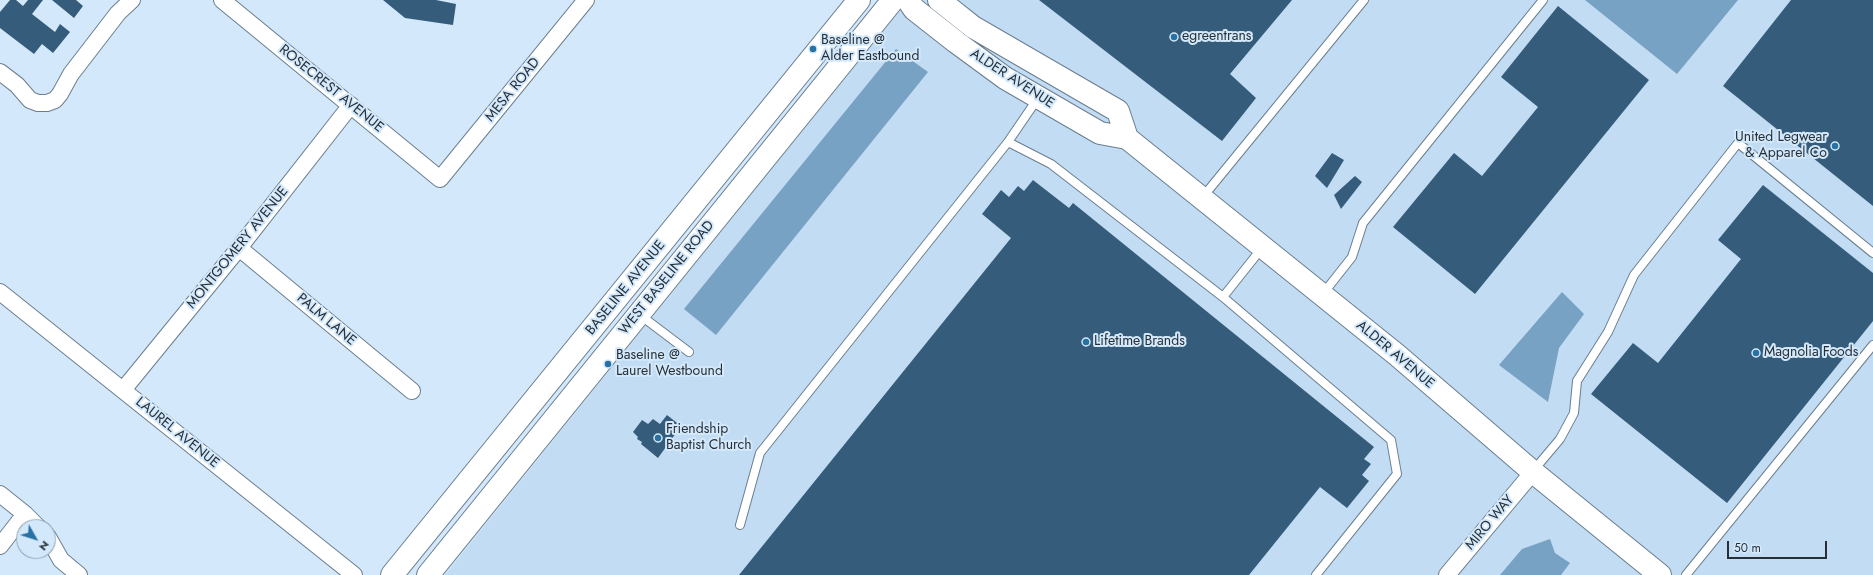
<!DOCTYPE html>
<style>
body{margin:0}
#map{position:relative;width:1873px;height:575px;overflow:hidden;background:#d3e9fb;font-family:Jost,sans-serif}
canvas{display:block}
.north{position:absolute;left:16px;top:519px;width:40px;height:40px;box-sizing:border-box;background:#d3e9fb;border:1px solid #8e9fac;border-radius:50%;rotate:129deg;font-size:11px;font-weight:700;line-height:16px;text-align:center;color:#272f36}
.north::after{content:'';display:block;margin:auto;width:14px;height:18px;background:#2771a5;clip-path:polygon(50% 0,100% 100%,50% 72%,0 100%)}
.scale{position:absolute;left:1727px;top:541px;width:100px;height:18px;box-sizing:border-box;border:2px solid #272f36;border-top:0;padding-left:5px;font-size:12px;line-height:14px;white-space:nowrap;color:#272f36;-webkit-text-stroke:3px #d3e9fb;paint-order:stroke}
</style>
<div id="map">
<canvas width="1873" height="575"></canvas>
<div class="north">N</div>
<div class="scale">50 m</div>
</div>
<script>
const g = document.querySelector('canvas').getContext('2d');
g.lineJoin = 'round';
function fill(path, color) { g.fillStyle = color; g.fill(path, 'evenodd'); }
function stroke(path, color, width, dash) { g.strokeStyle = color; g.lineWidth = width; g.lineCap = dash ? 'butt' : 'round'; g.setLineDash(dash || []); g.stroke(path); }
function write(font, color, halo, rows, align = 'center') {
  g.font = font + ' Jost,sans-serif'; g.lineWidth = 4; g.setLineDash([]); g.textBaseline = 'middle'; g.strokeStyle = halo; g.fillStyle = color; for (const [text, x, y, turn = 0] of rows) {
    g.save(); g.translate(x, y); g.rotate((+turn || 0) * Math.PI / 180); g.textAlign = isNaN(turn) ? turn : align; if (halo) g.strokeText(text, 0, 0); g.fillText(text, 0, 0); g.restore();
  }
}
fill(new Path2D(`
 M 907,0 L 1873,0 L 1873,575 L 445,575 Z`), '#c1dcf3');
fill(new Path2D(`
 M 1585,0 L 1738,0 L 1677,74 Z
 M 896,49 L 928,72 L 716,335 L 684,309 Z
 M 1562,292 L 1584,314 L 1559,348 L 1548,402 L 1499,365 Z
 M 1550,539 L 1555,553 L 1570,563 L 1561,575 L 1500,575 L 1522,549 Z`), '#78a2c3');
fill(new Path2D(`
 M 10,0 L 16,0 L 23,6 L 28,0 L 43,0 L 32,14 L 55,32 L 60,24 L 70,32 L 53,53 L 42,44 L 34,54 L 0,28 L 0,12 Z
 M 52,0 L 76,0 L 83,6 L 74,18 Z
 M 383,0 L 436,0 L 456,4 L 453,25 L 405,18 Z
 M 1039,0 L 1292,0 L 1230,74 L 1256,98 L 1222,141 Z
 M 1791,0 L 1873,0 L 1873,206 L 1723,86 Z
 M 1558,6 L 1649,80 L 1475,294 L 1393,227 L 1454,153 L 1482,176 L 1538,107 L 1501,77 Z
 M 1332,153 L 1344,160 L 1327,188 L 1315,176 Z
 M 1355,176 L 1362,182 L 1341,209 L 1334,195 Z
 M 1033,180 L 1069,208 L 1073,203 L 1374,447 L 1364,459 L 1371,464 L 1362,475 L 1369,481 L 1347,508 L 1320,487 L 1249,575 L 739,575 L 1011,238 L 982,214 L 1001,190 L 1009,197 L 1018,186 L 1024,191 Z
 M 1763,185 L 1873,273 L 1873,321 L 1727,503 L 1591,394 L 1633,343 L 1658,363 L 1741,259 L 1718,240 Z
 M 667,415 L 681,426 L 658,458 L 641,444 L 642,442 L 637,439 L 638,437 L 633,432 L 642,420 L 648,424 L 653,419 L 660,424 Z`), '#355d7b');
const service = new Path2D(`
 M 1008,142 L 1051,164 L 1223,297 L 1391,440 L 1397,474 L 1316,575
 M 1202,198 L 1364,0
 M 1322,295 L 1352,257 L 1363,223 L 1543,0
 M 1223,297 L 1262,248
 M 640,315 L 689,352
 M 1533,471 L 1560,439 L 1574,413 L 1577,381 L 1608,332 L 1634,275 L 1738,143 L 1873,253
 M 740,525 L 760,453 L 1008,142 L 1038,98
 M 1686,575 L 1873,345`);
const minor = new Path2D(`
 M 222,0 L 440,179 L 586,0
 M 0,72 L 17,85 L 30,100 L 38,103 L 47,103 L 55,100 L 60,94 L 71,74 L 118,13 L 132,0
 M 239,248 L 412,391
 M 0,292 L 354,575
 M 123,390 L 239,248 L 351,105
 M 0,494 L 25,514 L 38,527
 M 48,537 L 61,560 L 79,575
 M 0,546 L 25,514
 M 1447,575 L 1533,472`);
const secondary = new Path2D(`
 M 908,0 L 914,9 L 956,42 L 1005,78 L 1100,133 L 1127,138 L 1397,355 L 1533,472 L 1660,575
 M 939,0 L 973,27 L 1118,111 L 1127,138`);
const primary = new Path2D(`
 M 392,575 L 859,0
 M 428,575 L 893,0`);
stroke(service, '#6b7e8f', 10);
stroke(minor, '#6b7e8f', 18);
stroke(secondary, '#6b7e8f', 24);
stroke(primary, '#6b7e8f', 24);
stroke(service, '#fff', 8);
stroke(minor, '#fff', 16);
stroke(secondary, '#fff', 22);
stroke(primary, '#fff', 22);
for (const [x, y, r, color] of [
 [1174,37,4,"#2771a5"],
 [813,49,4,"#2771a5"],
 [1835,146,4,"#2771a5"],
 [1086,342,4,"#2771a5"],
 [1756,353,4,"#2771a5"],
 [608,364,4,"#2771a5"],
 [658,438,4,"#2771a5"]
]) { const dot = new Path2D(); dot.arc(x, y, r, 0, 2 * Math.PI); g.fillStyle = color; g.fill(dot); stroke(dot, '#d3e9fb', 1.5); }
write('14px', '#272f36', '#d3e9fb', [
 ["egreentrans",1182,37],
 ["Baseline @",821,41],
 ["Alder Eastbound",821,57],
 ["United Legwear",1827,138,"right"],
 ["& Apparel Co",1827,154,"right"],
 ["Lifetime Brands",1094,342],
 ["Magnolia Foods",1764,353],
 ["Baseline @",616,356],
 ["Laurel Westbound",616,372],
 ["Friendship",666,430],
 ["Baptist Church",666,446]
], 'left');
write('14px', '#272f36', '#d3e9fb', [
 ["ALDER AVENUE",1012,79,33],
 ["ROSECREST AVENUE",331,89,39],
 ["MESA ROAD",513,90,-51],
 ["MONTGOMERY AVENUE",238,248,-51],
 ["WEST BASELINE ROAD",667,278,-51],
 ["BASELINE AVENUE",626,288,-51],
 ["PALM LANE",326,320,40],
 ["ALDER AVENUE",1395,355,40],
 ["LAUREL AVENUE",177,433,39],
 ["MIRO WAY",1490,523,-50]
]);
</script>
